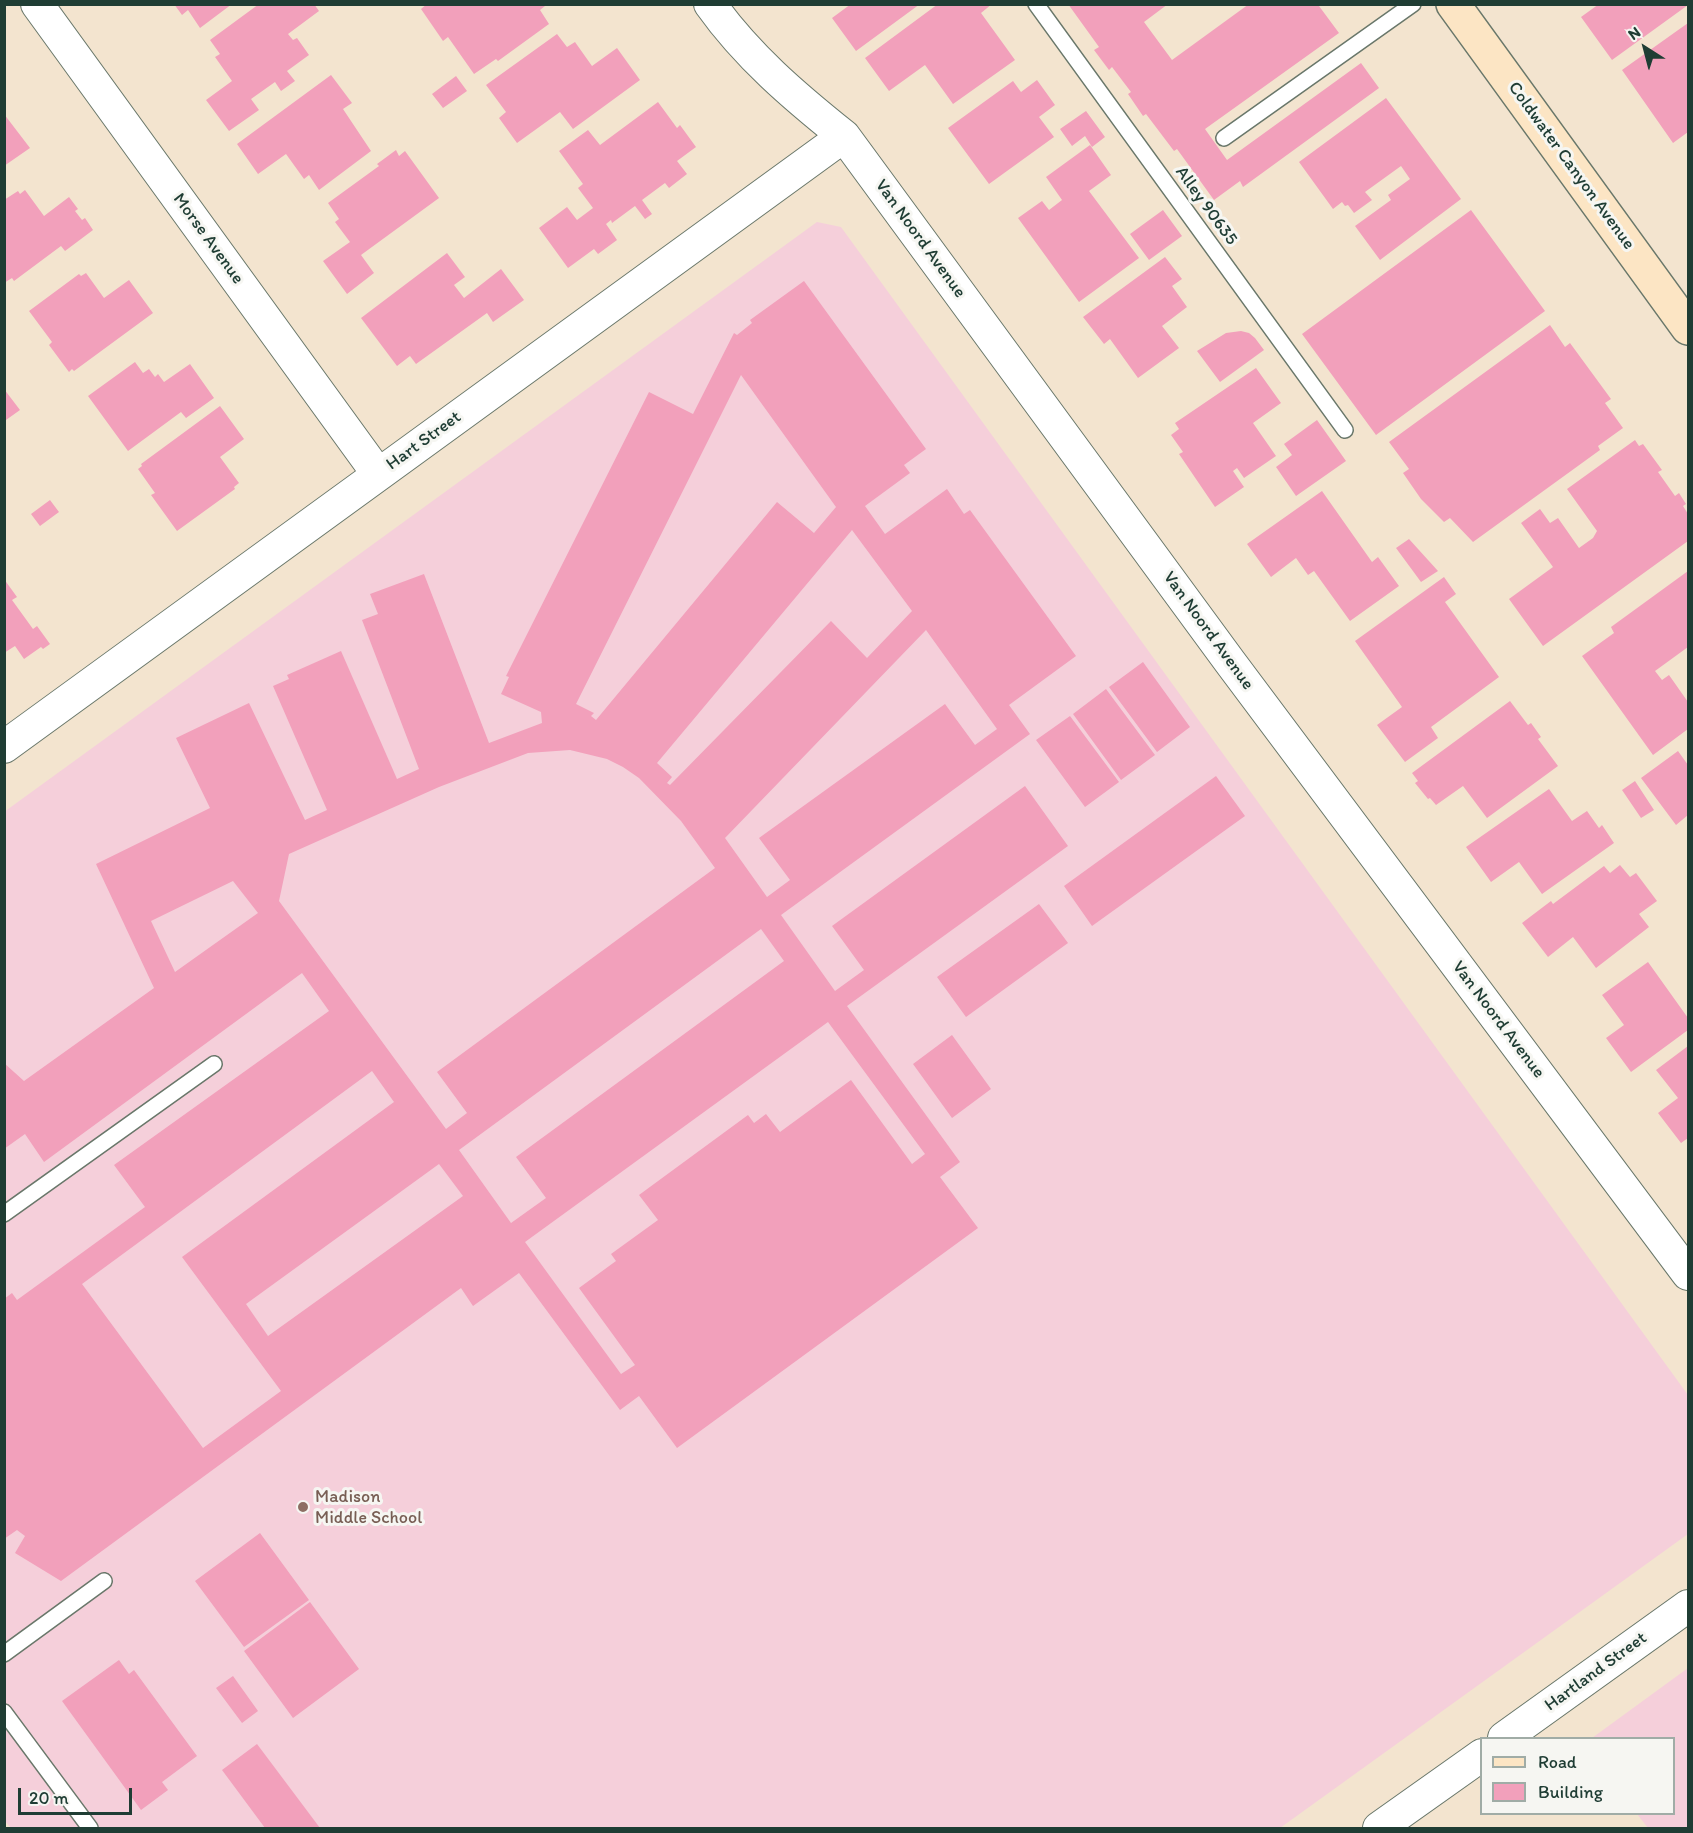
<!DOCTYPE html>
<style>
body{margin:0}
#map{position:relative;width:1693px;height:1833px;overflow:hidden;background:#f3e4cf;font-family:Itim,sans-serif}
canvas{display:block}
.frame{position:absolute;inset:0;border:6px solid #1f3d34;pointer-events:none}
.legend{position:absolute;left:1480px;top:1737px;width:195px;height:78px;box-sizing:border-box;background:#f6f6f2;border:2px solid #a0aca6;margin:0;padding:8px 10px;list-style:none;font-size:18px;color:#1f3d34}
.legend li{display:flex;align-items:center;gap:12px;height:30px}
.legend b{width:30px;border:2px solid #a0aca6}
.north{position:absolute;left:1615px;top:18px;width:60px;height:60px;-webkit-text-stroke:4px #f6f6f2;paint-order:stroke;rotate:324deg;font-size:16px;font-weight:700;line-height:24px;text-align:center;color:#1f3d34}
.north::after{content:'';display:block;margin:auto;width:21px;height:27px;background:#1f3d34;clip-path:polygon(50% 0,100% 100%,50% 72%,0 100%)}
.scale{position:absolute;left:18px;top:1788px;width:114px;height:27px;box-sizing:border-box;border:3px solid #1f3d34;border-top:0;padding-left:8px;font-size:18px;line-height:21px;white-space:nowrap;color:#1f3d34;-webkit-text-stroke:4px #f6f6f2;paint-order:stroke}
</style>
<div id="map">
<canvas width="1693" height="1833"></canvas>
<div class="frame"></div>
<ul class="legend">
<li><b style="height:8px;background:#fce5c4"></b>Road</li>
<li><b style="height:16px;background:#f2a0bb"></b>Building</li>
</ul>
<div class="north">N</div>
<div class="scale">20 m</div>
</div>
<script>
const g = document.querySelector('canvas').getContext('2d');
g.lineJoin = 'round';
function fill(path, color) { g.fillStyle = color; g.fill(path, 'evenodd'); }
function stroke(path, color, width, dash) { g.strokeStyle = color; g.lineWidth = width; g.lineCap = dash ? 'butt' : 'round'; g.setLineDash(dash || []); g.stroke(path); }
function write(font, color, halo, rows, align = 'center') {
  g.font = font + ' Itim,sans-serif'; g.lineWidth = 6; g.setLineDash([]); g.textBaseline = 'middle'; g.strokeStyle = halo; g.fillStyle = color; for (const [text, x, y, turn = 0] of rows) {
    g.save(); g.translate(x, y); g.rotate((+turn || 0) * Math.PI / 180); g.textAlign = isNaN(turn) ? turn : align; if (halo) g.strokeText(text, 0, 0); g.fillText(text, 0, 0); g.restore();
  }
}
fill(new Path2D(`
 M 817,222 L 841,227 L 1688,1395 L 1688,1534 L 1280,1828 L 11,1828 L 4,1820 L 4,812 Z
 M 1688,1668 L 1688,1828 L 1648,1828 L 1637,1814 L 1674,1814 L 1674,1738 L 1592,1738 Z`), '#f5cfda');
fill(new Path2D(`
 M 174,4 L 232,4 L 200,28 L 188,10 L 182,15 Z
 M 259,4 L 314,4 L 319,11 L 288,34 L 293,40 L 297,38 L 309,55 L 287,71 L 295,81 L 281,91 L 275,82 L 251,99 L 259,110 L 229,131 L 206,100 L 232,81 L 215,57 L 220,54 L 210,40 Z
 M 427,4 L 543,4 L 545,6 L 540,10 L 549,24 L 498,61 L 496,59 L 474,74 L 448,37 L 443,41 L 421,9 Z
 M 851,4 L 920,4 L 856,51 L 832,18 Z
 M 938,4 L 992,4 L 981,13 L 1015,60 L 953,104 L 925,65 L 889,91 L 865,58 Z
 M 1068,4 L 1168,4 L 1144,22 L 1172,60 L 1249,4 L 1321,4 L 1319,6 L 1339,33 L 1205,129 L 1227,160 L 1361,63 L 1379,88 L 1243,187 L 1240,181 L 1214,200 L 1177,149 L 1174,151 L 1146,114 L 1143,116 L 1128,94 L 1131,92 L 1112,67 L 1109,70 L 1094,50 L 1099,47 Z
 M 1599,4 L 1688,4 L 1688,5 L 1612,60 L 1581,17 Z
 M 1688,23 L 1688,132 L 1673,143 L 1622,70 Z
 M 557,34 L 567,47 L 575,42 L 592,66 L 617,48 L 640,80 L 573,129 L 560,112 L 517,143 L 499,118 L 506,112 L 486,85 Z
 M 331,75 L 352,103 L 343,109 L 371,151 L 319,190 L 309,175 L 304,179 L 286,154 L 258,174 L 237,144 Z
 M 456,76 L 467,91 L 443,108 L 432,94 Z
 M 1037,80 L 1055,105 L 1039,117 L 1054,137 L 989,184 L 948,128 L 1013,81 L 1021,92 Z
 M 1386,98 L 1461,199 L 1380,260 L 1355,226 L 1391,200 L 1388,195 L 1410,179 L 1401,166 L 1365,192 L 1372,200 L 1354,213 L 1348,205 L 1345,206 L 1342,202 L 1333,209 L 1299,162 Z
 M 658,102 L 677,128 L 680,125 L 696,147 L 677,161 L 687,174 L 669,188 L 665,183 L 642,200 L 652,214 L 645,219 L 635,206 L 612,223 L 611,220 L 606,224 L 617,240 L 598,254 L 594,249 L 568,268 L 539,228 L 567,207 L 577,220 L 593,208 L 578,188 L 583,184 L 559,151 L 588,130 L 600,145 Z
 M 1086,111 L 1105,137 L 1092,147 L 1085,136 L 1072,146 L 1060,129 Z
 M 4,114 L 30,148 L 4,166 Z
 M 1090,145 L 1111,175 L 1089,191 L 1139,258 L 1079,302 L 1018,218 L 1042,201 L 1049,210 L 1062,200 L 1046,177 Z
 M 396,150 L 399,156 L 405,151 L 439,198 L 361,255 L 374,273 L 347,294 L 323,261 L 350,242 L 335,222 L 339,219 L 328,203 L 379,166 L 377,164 Z
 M 25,190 L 44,216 L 69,197 L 78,209 L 75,211 L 82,220 L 85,218 L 93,230 L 65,251 L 61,246 L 14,281 L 12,278 L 4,283 L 4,200 L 18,191 L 20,194 Z
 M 1163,210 L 1182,236 L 1149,260 L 1130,234 Z
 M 1471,210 L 1545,311 L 1376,435 L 1302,334 Z
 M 447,253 L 465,277 L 454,285 L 464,298 L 501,269 L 524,300 L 493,322 L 487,313 L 416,364 L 410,356 L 397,366 L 361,318 Z
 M 1165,257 L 1182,279 L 1172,286 L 1187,307 L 1162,326 L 1179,348 L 1138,378 L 1110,339 L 1104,344 L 1083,317 Z
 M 86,273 L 104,298 L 129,280 L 153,313 L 74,371 L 72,369 L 69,372 L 49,345 L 52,342 L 29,311 L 79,274 L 81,276 Z
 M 804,281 L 926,449 L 904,465 L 910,473 L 865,506 L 885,534 L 947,489 L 964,514 L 970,510 L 1076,656 L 1009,705 L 1030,734 L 781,915 L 835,991 L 864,970 L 832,926 L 1025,786 L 1068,846 L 847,1006 L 960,1162 L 940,1177 L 978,1228 L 677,1448 L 639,1396 L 620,1410 L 519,1273 L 473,1306 L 461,1288 L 61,1581 L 15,1553 L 25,1536 L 17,1530 L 4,1539 L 4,1299 L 12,1293 L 17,1300 L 145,1207 L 114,1165 L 329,1011 L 302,973 L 44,1162 L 25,1134 L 4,1149 L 4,1063 L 24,1081 L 154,988 L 96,864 L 210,808 L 176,738 L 249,703 L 305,820 L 327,810 L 273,686 L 289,679 L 287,675 L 341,651 L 397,779 L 419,769 L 362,620 L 378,614 L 370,594 L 424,574 L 489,743 L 542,723 L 541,712 L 501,694 L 509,677 L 506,676 L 649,392 L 693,414 L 734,333 L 737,335 L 752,323 L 750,320 ZM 741,375 L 836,507 L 814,533 L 777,502 L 596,720 L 591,716 L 594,713 L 576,704 ZM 852,530 L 912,611 L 867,658 L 831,621 L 670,785 L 667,783 L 672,777 L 657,763 ZM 926,630 L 997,729 L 975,745 L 945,704 L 759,838 L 790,880 L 767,897 L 725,838 ZM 570,750 L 607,759 L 623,767 L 639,778 L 681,821 L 715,868 L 437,1072 L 467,1113 L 446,1129 L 279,901 L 289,854 L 439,787 L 528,753 ZM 233,881 L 258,913 L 175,972 L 151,921 ZM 761,929 L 784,961 L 516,1157 L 546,1198 L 511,1223 L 459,1150 ZM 828,1022 L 925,1154 L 912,1164 L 851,1080 L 780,1132 L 766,1114 L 754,1123 L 748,1115 L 639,1195 L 658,1220 L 611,1254 L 616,1261 L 579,1288 L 635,1365 L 621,1374 L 525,1242 ZM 372,1071 L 394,1102 L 182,1257 L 281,1391 L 203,1448 L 82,1284 ZM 439,1164 L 463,1196 L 268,1336 L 246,1304 Z
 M 1550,325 L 1565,347 L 1570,343 L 1611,399 L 1605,403 L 1623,428 L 1598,446 L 1600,450 L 1473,542 L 1450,518 L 1444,522 L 1421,499 L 1403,473 L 1409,469 L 1389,442 Z
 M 1241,331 L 1249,333 L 1255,338 L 1264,350 L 1220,382 L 1197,351 L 1226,333 Z
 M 135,362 L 143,373 L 149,369 L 155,377 L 158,374 L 164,382 L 190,364 L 214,398 L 186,418 L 181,412 L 128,451 L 88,396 Z
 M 1256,368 L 1281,403 L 1253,423 L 1276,456 L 1244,478 L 1237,468 L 1233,471 L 1244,487 L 1215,507 L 1179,454 L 1183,452 L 1171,435 L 1179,429 L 1175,423 Z
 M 4,389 L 20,410 L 6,420 L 4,418 Z
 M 220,406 L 244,439 L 220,457 L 239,483 L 234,487 L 235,489 L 177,531 L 151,495 L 155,493 L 138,469 L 142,466 L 141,464 Z
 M 1317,420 L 1346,461 L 1296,496 L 1276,467 L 1292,455 L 1284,444 Z
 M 1635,440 L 1639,446 L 1643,444 L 1662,470 L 1658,472 L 1675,496 L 1679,493 L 1686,504 L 1683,506 L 1688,514 L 1688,541 L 1543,646 L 1509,599 L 1553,567 L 1521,523 L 1540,509 L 1550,523 L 1558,518 L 1579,548 L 1593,538 L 1597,531 L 1567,489 Z
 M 1322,491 L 1372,562 L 1378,557 L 1399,586 L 1350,621 L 1314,571 L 1308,575 L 1296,558 L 1271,577 L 1247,544 Z
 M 50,500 L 59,512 L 40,526 L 31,514 Z
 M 1409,539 L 1438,571 L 1421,582 L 1396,548 Z
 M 1688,571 L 1688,647 L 1655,671 L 1662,680 L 1669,675 L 1688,702 L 1688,729 L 1653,755 L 1582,656 L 1614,633 L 1611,627 Z
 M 1444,577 L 1456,594 L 1445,602 L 1499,677 L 1431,727 L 1438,738 L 1405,762 L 1377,725 L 1402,707 L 1355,641 Z
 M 4,579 L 17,597 L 12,600 L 33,629 L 37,626 L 50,644 L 43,649 L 41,647 L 24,659 L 15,646 L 4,653 Z
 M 1143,662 L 1190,727 L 1157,752 L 1109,687 Z
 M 1106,689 L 1155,755 L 1121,780 L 1073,714 Z
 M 1510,701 L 1528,725 L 1531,723 L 1541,737 L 1538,739 L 1558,766 L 1487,818 L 1463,786 L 1436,805 L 1430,798 L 1428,799 L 1415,783 L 1418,781 L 1412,773 Z
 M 1070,716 L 1119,782 L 1085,807 L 1036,740 Z
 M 1678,751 L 1688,765 L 1688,815 L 1676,825 L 1641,778 Z
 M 1216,776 L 1245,816 L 1092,926 L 1064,886 Z
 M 1635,781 L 1654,810 L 1641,818 L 1622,790 Z
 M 1549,789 L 1572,821 L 1587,811 L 1599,828 L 1602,825 L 1614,843 L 1542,894 L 1519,862 L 1491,882 L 1466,847 Z
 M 1620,865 L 1630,877 L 1636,873 L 1657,901 L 1639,914 L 1649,927 L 1596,968 L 1573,937 L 1548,957 L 1522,923 L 1551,901 L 1553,904 L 1604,866 L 1610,873 Z
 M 1039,904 L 1068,943 L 966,1017 L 937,977 Z
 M 1648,962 L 1688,1018 L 1688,1030 L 1631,1072 L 1606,1038 L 1624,1025 L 1602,995 Z
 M 952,1035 L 991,1089 L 952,1118 L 913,1064 Z
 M 1688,1046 L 1688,1138 L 1681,1143 L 1658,1113 L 1678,1098 L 1656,1070 Z
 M 260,1533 L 309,1600 L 244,1647 L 195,1581 Z
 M 310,1602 L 359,1669 L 293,1718 L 244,1651 Z
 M 119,1660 L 129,1674 L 134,1670 L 197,1756 L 162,1782 L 168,1790 L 141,1810 L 62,1701 Z
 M 233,1676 L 258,1711 L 242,1723 L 216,1688 Z
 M 257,1744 L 320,1828 L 265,1828 L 222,1770 Z`), '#f2a0bb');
const service = new Path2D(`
 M 1036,4 L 1345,430
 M 1224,138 L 1413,4
 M 4,1214 L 214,1064
 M 4,1654 L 104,1581
 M 4,1712 L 90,1828`);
const minor = new Path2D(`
 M 37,4 L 378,474
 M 710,4 C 747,56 794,96 844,136 L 1230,662 L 1688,1274
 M 4,747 L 844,136
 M 1504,1738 L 1688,1606
 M 1379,1828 L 1482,1755`);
const secondary = new Path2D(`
 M 1453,4 L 1688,328`);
stroke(service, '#69776a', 18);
stroke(minor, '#69776a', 34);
stroke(secondary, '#69776a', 36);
stroke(service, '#fff', 15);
stroke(minor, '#fff', 32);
stroke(secondary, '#fce5c4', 33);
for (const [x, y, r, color] of [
 [303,1507,6,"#8d6e63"]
]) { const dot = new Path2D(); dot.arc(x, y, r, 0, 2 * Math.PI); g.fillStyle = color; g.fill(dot); stroke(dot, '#f6f6f2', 2); }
write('18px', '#1f3d34', '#f6f6f2', [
 ["Coldwater Canyon Avenue",1571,166,54],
 ["Alley 90635",1206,206,54],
 ["Morse Avenue",208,239,54],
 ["Van Noord Avenue",920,239,54],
 ["Hart Street",424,441,-36],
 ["Van Noord Avenue",1208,631,54],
 ["Van Noord Avenue",1498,1020,53],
 ["Hartland Street",1596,1672,-36]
]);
write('18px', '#785e54', '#f6f6f2', [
 ["Madison",315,1497],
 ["Middle School",315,1518]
], 'left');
</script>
